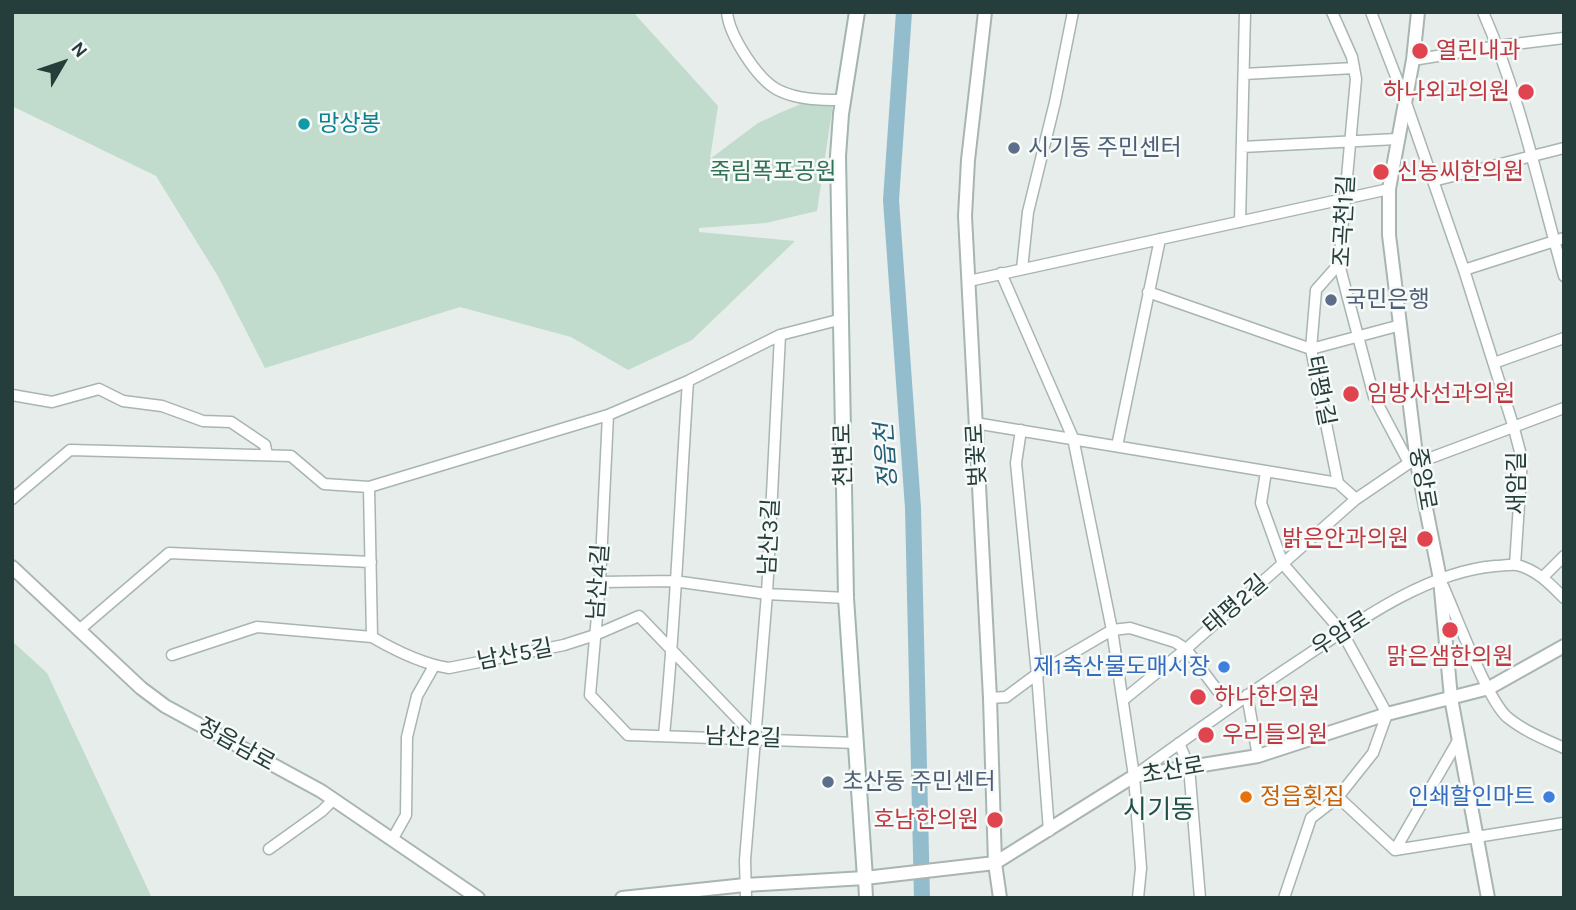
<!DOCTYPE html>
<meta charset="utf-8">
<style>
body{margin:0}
#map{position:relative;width:1576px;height:910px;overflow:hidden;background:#e6edeb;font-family:Karla,sans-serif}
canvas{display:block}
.frame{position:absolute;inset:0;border:14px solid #263e3b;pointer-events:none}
.north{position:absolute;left:28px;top:28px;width:70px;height:70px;-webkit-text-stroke:5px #f6faf9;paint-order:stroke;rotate:51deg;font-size:19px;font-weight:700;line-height:28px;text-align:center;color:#263e3b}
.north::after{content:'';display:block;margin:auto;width:24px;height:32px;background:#263e3b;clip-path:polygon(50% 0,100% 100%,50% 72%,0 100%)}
</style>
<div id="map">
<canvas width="1576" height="910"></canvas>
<div class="frame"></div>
<div class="north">N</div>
</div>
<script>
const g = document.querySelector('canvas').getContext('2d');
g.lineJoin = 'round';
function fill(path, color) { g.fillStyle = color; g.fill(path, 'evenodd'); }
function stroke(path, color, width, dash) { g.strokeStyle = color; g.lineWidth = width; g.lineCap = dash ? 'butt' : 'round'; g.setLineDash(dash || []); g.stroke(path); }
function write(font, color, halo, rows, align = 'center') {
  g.font = font + ' Karla,"Noto Sans KR",sans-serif'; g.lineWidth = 5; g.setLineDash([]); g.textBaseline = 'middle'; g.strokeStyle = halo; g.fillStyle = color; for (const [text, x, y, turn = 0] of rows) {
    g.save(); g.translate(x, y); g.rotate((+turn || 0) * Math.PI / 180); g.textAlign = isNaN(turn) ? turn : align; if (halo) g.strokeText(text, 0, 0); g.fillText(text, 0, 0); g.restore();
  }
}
fill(new Path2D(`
 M 12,12 L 633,12 L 718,106 L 710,159 L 758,123 L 784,111 L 806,102 L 833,104 L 817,211 L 766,223 L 699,228 L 699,232 L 795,241 L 692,340 L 628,370 L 571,337 L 460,307 L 265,368 L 219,278 L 156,176 L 12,106 Z
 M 12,641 L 47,673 L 152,898 L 12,898 Z`), '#c1dccc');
stroke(new Path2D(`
 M 904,12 L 891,200 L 913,508 L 922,898`), '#93bccd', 16);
const minor = new Path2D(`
 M 727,12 C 729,35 757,79 778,90 C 798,100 821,100 843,100
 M 1332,12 L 1352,57 L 1356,79 L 1339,264 L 1374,397 L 1409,463
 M 1371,12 L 1405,100 L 1464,270 L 1513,425 L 1522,459 L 1515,565
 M 1483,12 C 1520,96 1539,188 1564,276
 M 1413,60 L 1498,46 L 1564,38
 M 1244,74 L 1354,68
 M 1242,147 L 1397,139
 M 1433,181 L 1564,148
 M 1240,222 L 1245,12
 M 1022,269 L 1028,212 L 1055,102 L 1073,12
 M 1464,270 L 1564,238
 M 1001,273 L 1073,438 L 1112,630 L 1134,776 L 1141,868 L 1138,898
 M 969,281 L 1389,189
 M 1148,292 L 1311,349 L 1401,325
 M 1494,363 L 1564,338
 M 12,395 L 52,402 L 99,389 L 123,401 L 162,406 L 203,421 L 231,422 L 265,445 L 267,455
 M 608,415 L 600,582 L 590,695 L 628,735 L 857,743
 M 975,423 L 1338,483 L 1356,499
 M 1021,430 L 1016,463 L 1037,674 L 1049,831
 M 1117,446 L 1160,239
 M 1266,472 L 1261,503 L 1283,564 L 1342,632 L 1387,714 L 1373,753 L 1338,797 L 1311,818 L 1284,898
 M 1338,483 L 1311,349 L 1316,290 L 1339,264
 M 369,487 L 372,637 C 396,651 422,664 449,668 L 564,645 L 595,635 L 639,616 L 757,739
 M 12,499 L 70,450 L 291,456 L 324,484 L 369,487 L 608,415 L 688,381 L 780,335 L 842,319
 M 1543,577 L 1564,556
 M 600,582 L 674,581 L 767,594 L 846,598
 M 1443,586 C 1456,615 1487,699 1507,717 C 1524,731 1544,739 1564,748
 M 79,630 L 169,553 L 371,562
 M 172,655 L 257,627 L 372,637
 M 1247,695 L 1258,756
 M 990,698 L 1006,697 L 1037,674 L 1112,630 L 1130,628 L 1175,642 L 1186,649 L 1230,707
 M 1123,700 L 1186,649 L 1356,499 L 1409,463 L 1417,463 L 1564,408
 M 664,735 C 676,617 680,499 688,381
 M 1179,743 L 1189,767 L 1200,898
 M 1134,776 C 1189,736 1244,697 1300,660 C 1357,622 1426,572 1495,566 C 1502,566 1510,564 1517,565 C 1537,570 1550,584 1564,598
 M 1338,797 L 1395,850 L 1564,823
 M 392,840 L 406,815 L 407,737 L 417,696 L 434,666
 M 269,849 L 322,811 L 333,800
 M 1395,850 L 1459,739
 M 746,898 L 745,860 L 767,594 L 780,335`);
const tertiary = new Path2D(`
 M 985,12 L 968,160 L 965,216 L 990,698 L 995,863 L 1000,898
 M 1418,12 L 1413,60 L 1389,189 L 1389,235 L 1417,463 L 1440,579 L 1451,698 L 1488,898
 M 12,567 L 141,688 L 165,706 L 321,791 L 478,898
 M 865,878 L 866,898
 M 622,898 L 745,885 L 865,878 L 995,863 L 1134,776 L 1258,756 L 1387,714 L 1489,688 L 1564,646`);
const secondary = new Path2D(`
 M 857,12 L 841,114 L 838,156 L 846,598 L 865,878`);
stroke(minor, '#a9b5b3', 13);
stroke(tertiary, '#a9b5b3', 16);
stroke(secondary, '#a2b5b1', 18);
stroke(minor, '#fff', 10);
stroke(tertiary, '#fff', 12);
stroke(secondary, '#fff', 14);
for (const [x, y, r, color] of [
 [1420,51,9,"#e0444e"],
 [1526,92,9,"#e0444e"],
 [304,124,7,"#0f9aa8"],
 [1014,148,7,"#5c6f8a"],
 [1381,172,9,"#e0444e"],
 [1331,300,7,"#5c6f8a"],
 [1351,394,9,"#e0444e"],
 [1425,539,9,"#e0444e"],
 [1450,630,9,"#e0444e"],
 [1224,667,7,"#3f7fe0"],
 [1198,697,9,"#e0444e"],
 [1206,735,9,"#e0444e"],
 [828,782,7,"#5c6f8a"],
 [1246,797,7,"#e8710a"],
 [1549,797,7,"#3f7fe0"],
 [995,820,9,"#e0444e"]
]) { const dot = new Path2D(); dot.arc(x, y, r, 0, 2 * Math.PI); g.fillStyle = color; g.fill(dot); stroke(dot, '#f6faf9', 2.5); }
write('23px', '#be3a42', '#f6faf9', [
 ["열린내과",1436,51],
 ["하나외과의원",1510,92,"right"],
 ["신농씨한의원",1397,172],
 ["임방사선과의원",1367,394],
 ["밝은안과의원",1409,539,"right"],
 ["맑은샘한의원",1450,657,"center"],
 ["하나한의원",1214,697],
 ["우리들의원",1222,735],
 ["호남한의원",979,820,"right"]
], 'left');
write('23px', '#0d838f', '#f6faf9', [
 ["망상봉",318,124]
], 'left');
write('23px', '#4e5e75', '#f6faf9', [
 ["시기동 주민센터",1028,148],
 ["국민은행",1345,300],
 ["초산동 주민센터",842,782]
], 'left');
write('23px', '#337254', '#f6faf9', [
 ["죽림폭포공원",773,172]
]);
write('23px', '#263e3b', '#f6faf9', [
 ["조곡천1길",1345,221,-87],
 ["태평1길",1320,391,79],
 ["천변로",844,455,-91],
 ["벚꽃로",977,455,-93],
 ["중앙로",1422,479,80],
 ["새암길",1517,483,-90],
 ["남산3길",770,537,-87],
 ["남산4길",599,582,-86],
 ["태평2길",1236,605,-41],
 ["우암로",1341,634,-32],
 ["남산5길",515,655,-11],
 ["남산2길",743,738,2],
 ["정읍남로",236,745,29],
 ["초산로",1173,771,-10]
]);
write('23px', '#366cbe', '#f6faf9', [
 ["제1축산물도매시장",1210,667],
 ["인쇄할인마트",1535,797]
], 'right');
write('23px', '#c56008', '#f6faf9', [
 ["정읍횟집",1260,797]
], 'left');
write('italic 24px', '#245d76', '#f6faf9', [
 ["정읍천",887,456,-94]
]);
write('26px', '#234f4a', '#f6faf9', [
 ["시기동",1159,811]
]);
</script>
